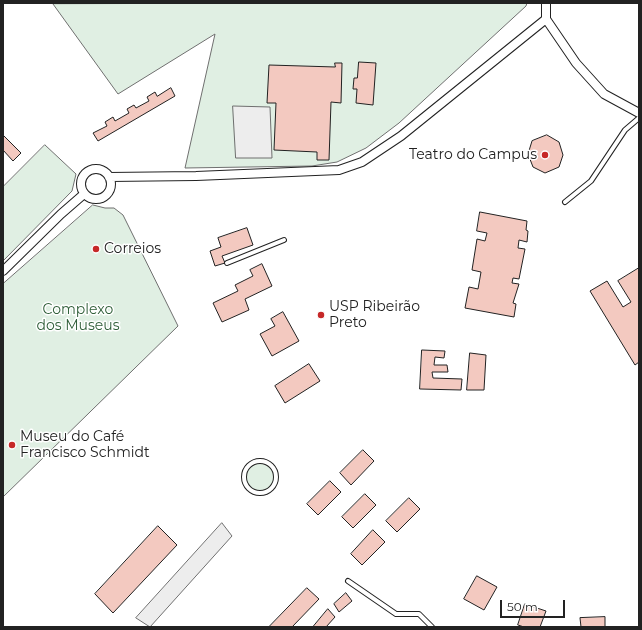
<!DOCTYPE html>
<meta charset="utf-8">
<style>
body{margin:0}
#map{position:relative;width:642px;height:630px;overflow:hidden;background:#fff;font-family:Montserrat,sans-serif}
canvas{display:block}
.frame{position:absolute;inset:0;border:4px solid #222;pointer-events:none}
.scale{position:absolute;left:500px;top:600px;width:65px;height:18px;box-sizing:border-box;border:2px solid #222;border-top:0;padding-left:5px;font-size:12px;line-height:14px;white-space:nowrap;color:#222;-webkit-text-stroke:3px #fff;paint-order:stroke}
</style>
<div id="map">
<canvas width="642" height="630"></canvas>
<div class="frame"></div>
<div class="scale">50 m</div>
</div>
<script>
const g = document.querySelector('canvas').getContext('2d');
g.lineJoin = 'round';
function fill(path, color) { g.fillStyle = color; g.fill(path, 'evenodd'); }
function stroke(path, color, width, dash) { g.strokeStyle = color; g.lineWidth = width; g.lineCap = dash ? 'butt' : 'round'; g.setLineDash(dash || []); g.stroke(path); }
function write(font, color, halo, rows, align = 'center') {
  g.font = font + ' Montserrat,sans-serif'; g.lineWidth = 3; g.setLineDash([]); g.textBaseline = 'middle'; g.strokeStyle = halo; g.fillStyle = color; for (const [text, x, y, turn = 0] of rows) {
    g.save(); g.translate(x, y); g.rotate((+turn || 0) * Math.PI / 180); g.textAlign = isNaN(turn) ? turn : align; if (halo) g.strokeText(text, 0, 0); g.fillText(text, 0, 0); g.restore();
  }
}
const green = new Path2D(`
 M 527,3 L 526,6 L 399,123 L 366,148 L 337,162 L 312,166 L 185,168 L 215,34 L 118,94 L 53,4 Z
 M 45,145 L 76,174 L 72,191 L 3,261 L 3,187 Z
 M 93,205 L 105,208 L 114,208 L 123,215 L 178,326 L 3,497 L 3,284 Z
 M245 477a15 15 0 1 1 30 0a15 15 0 1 1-30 0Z`);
fill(green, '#e0efe3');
stroke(green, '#6f6f6f', 1);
const parking = new Path2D(`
 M 233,106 L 270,107 L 272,158 L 236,158 Z
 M 222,523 L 232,536 L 150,627 L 136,618 Z`);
fill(parking, '#ededed');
stroke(parking, '#6f6f6f', 1);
const building = new Path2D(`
 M 359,62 L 376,63 L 373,105 L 356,103 L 357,89 L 353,89 L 354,78 L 357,78 Z
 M 335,63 L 342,63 L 341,103 L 331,102 L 329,160 L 317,160 L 317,152 L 274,150 L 276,103 L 267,103 L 269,65 L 335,67 Z
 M 171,88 L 175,96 L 98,141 L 93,133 L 107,126 L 105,122 L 113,117 L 115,121 L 129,113 L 127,109 L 134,105 L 136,108 L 149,101 L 147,97 L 155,92 L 157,96 Z
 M 3,135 L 21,153 L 13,161 L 3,150 Z
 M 547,135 L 559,142 L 563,155 L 559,167 L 545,173 L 533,167 L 528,154 L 532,141 Z
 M 480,212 L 527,221 L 526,230 L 528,231 L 527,242 L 519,240 L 518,248 L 525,249 L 519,279 L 513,278 L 512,283 L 519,284 L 513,303 L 516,304 L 514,317 L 465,308 L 469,287 L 478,289 L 481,272 L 472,270 L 477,239 L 485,241 L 487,233 L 477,231 Z
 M 247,228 L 253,245 L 222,256 L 225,263 L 215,266 L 210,251 L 221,247 L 218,238 Z
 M 262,264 L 272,286 L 245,299 L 249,310 L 222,322 L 213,303 L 238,291 L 235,285 L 253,276 L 250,270 Z
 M 639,268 L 639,362 L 635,365 L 590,291 L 607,281 L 623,307 L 631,302 L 618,281 Z
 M 283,312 L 299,341 L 272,356 L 260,334 L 275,326 L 271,319 Z
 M 422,350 L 445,351 L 444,358 L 435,357 L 434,365 L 447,365 L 448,372 L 432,372 L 433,378 L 462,379 L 461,390 L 420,389 Z
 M 470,353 L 486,355 L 484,390 L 467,390 Z
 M 309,364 L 320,381 L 285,403 L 275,386 Z
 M 363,450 L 374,461 L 351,485 L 340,473 Z
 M 330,481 L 341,492 L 318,515 L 307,504 Z
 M 365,494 L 376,505 L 353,528 L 342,517 Z
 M 409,498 L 420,509 L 397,532 L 386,521 Z
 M 158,526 L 177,545 L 113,613 L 95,594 Z
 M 373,530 L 385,542 L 362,565 L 351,554 Z
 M 477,576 L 497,587 L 484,610 L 464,599 Z
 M 307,588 L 319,599 L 292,627 L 269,627 Z
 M 346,593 L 352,601 L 339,612 L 334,604 Z
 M 525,604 L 546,611 L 540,627 L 524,627 L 518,625 Z
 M 328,609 L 335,617 L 326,627 L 313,627 Z
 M 605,617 L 605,627 L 581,627 L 580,618 Z`);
fill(building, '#f3c9c0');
stroke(building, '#222', 1);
const lane = new Path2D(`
 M 565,202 L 591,181 L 625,130 L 639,118
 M 227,263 L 284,240
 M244 477a16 16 0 1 1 32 0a16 16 0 1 1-32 0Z
 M 348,581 L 396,614 L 419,614 L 432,627`);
const street = new Path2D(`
 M 546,3 L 546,19 L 576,63 L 604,94 L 639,113
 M81 184a15 15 0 1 1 30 0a15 15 0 1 1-30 0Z
 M 109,177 L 196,176 L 339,170 L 362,162 L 401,136 L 546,19
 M 3,271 L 61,214 L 84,194`);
stroke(lane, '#222', 6);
stroke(street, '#222', 10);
stroke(lane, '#fff', 4);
stroke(street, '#fff', 8);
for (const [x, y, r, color] of [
 [545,155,4,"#c62828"],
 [96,249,4,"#c62828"],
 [321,315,4,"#c62828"],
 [12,445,4,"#c62828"]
]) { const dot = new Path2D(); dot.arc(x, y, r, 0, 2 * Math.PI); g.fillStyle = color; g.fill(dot); stroke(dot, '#fff', 1.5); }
write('14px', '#222', '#fff', [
 ["Teatro do Campus",537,155,"right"],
 ["Correios",104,249],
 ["USP Ribeirão",329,307],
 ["Preto",329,323],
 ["Museu do Café",20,437],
 ["Francisco Schmidt",20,453]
], 'left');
write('14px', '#2f5e38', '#fff', [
 ["Complexo",78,310],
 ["dos Museus",78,326]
]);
</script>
